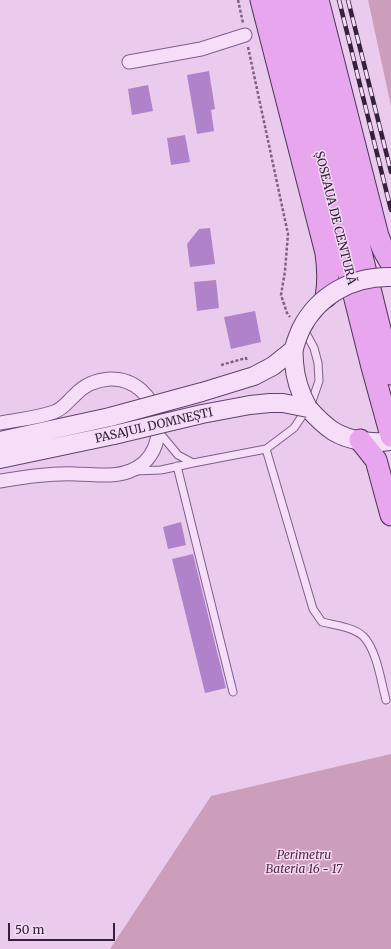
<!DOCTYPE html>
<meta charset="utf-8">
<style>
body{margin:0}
#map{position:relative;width:391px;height:949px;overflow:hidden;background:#ebcbed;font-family:Merriweather,serif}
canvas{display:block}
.scale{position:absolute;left:8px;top:923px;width:107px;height:18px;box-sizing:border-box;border:2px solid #34223b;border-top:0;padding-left:5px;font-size:12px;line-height:14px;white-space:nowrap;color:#34223b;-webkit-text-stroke:3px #f3daf5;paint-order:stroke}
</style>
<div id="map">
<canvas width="391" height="949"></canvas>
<div class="scale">50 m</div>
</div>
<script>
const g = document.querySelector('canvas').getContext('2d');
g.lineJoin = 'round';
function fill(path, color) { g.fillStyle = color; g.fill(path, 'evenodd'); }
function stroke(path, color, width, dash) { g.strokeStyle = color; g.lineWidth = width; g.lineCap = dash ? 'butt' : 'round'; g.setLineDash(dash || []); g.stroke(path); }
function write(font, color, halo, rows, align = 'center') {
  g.font = font + ' Merriweather,serif'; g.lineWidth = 3; g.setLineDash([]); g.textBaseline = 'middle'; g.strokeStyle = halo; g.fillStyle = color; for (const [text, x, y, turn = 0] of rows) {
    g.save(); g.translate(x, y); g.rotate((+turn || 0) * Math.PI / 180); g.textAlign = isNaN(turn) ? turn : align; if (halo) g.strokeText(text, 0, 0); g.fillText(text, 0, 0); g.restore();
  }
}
fill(new Path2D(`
 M 368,0 L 391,0 L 391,106 Z
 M 391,754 L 391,949 L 110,949 L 211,796 Z`), '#cc9ebc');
fill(new Path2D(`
 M 209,71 L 215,109 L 211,110 L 214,131 L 197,134 L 187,75 Z
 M 148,85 L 153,111 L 132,115 L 128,89 Z
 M 185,135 L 190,162 L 171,165 L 167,138 Z
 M 210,228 L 215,264 L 190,267 L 187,244 L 199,229 Z
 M 216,280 L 219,308 L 197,311 L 194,282 Z
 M 255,311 L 261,342 L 231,349 L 224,317 Z
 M 181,522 L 186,545 L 168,549 L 163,527 Z
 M 193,554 L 226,688 L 205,693 L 172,559 Z`), '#b082c9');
const lane = new Path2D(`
 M 158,431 L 178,455 L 193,463
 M 266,449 L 313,609 L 322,622 C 334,625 353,627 363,636 C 377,650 381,682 386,700
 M 177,466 L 233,692
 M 134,471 L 161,470 L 193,463 L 266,449 L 294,428 L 312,401 L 319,381 L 318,363 L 314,348 L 307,335`);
const street = new Path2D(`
 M 129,62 L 201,49 L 245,35
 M 0,423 C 17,420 37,418 54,412 C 63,409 68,401 75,395 C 84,385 96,380 110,379 C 161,378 177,453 130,471 C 113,478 93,474 76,474 C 50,473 25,477 0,481`);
const secondary = new Path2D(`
 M 308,408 C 316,417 324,425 333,431 C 349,441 373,444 391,441
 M 0,441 L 110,417
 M 0,459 L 114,435`);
const primary = new Path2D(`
 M 261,0 L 326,253 C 328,268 329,281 326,297
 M 280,0 L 372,367 L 391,436
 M 299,0 L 391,374
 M 318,0 L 378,236 L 383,249 L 391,263
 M 360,440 L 376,460 L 391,515`);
stroke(lane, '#7f5f8a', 9);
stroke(street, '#7f5f8a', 15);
stroke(secondary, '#60426c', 20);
stroke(primary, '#4c3358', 23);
stroke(new Path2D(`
 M 238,0 L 243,23
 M 248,47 L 288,234 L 285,271 L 281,295 L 287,313 L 290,317
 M 221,365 L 246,358 L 247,362`), '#7f5f8a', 2.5, [3, 2]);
stroke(lane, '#f6def8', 7);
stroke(street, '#f6def8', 13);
stroke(secondary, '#f6def8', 18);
stroke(primary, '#e7a6ed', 21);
const rail = new Path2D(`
 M 339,0 L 391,210
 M 348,0 L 391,172`);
stroke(rail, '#34223b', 4.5);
stroke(rail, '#f3daf5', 3, [9]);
const secondaryBridge = new Path2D(`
 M 308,408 C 300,393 295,379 294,362 C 294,358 293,353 294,349 C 295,343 298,336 301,329 C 318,295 353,276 391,277
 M 110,417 L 202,392 L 254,376 L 273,366 L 293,350
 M 114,435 L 202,414 L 250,405 L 270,403 L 283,403 L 308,408`);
stroke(secondaryBridge, '#60426c', 20, []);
stroke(secondaryBridge, '#f6def8', 18);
write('12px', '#34223b', '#f3daf5', [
 ["ȘOSEAUA DE CENTURĂ",335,218,76],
 ["PASAJUL DOMNEȘTI",154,426,-13]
]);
write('italic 12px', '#562941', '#f3daf5', [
 ["Perimetru",304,856],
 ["Bateria 16 - 17",304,870]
]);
</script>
